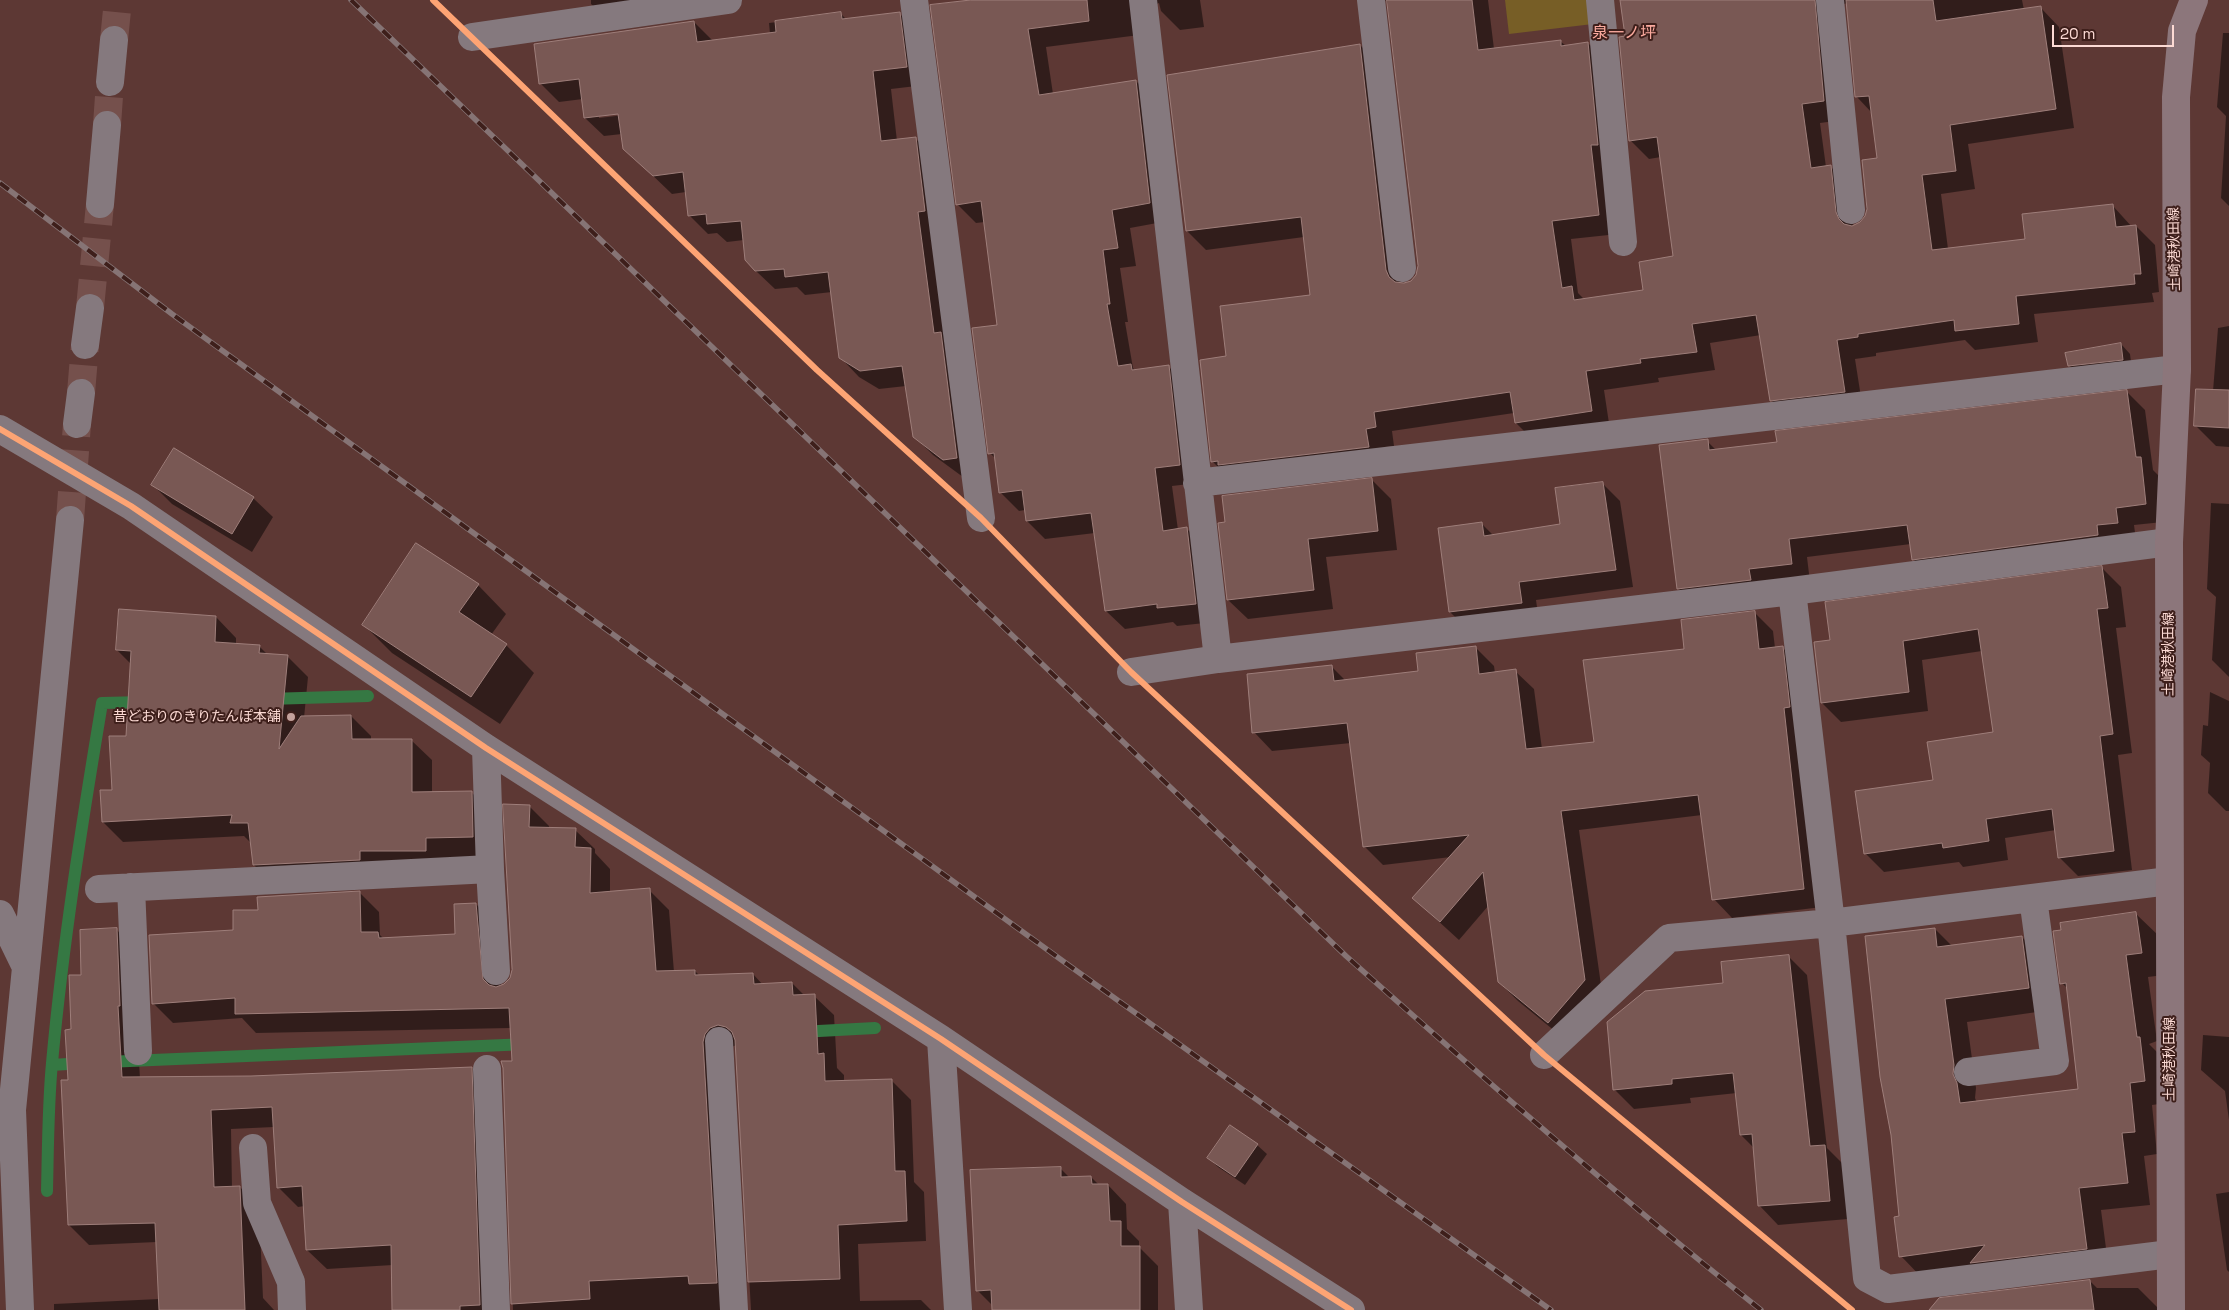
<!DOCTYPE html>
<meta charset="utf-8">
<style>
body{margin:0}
#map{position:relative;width:2229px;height:1310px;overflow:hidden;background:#5d3834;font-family:"Space Grotesk",sans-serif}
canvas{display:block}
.scale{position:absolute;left:2052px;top:25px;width:122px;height:22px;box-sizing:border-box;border:2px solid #fcdad4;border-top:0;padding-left:6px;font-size:15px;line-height:18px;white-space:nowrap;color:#fcdad4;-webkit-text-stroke:4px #3e1f1b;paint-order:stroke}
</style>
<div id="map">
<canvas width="2229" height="1310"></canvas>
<div class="scale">20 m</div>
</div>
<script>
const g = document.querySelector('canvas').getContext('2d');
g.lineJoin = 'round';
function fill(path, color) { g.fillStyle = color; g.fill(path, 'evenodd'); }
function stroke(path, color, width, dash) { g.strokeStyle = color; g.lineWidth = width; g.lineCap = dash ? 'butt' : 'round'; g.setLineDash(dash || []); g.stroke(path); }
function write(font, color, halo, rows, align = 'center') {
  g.font = font + ' "Space Grotesk","Noto Sans JP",sans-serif'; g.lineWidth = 4; g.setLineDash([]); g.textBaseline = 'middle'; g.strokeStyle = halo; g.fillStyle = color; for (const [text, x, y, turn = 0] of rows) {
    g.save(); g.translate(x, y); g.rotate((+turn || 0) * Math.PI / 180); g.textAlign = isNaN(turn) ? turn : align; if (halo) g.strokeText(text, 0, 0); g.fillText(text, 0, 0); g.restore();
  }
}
fill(new Path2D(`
 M 1505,0 L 1590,0 L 1593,24 L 1509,34 Z`), '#775e26');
fill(new Path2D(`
 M 591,0 L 708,0 L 611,23 L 591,4 Z
 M 982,0 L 1200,0 L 1204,27 L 1180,30 L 1161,11 L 1159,3 L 1152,6 L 1147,34 L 1046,47 L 1053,94 L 1136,81 L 1154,99 L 1168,221 L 1130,228 L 1136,266 L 1120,268 L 1128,322 L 1125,322 L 1133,368 L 1136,371 L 1168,366 L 1187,385 L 1198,483 L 1172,486 L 1178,530 L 1187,529 L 1205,547 L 1214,622 L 1177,626 L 1173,622 L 1125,629 L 1106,611 L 1095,533 L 1045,539 L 1027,521 L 1025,510 L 1019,511 L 1000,492 L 996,459 L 990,453 L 999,326 L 985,222 L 976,223 L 958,205 Z
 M 1385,0 L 1488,0 L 1494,49 L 1560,41 L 1566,46 L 1588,43 L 1607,62 L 1618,234 L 1571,239 L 1578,293 L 1585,300 L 1645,291 L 1674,258 L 1661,157 L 1649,159 L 1630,140 L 1627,37 L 1621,0 L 2022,0 L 2024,10 L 2041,8 L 2059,27 L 2074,128 L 1968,144 L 1975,189 L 1941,194 L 1948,249 L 2026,240 L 2113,206 L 2132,227 L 2136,226 L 2155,245 L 2159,292 L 2152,293 L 2154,302 L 2034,314 L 2038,342 L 1975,350 L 1965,340 L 1876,353 L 1876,356 L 1855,359 L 1863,410 L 1790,419 L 1771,400 L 1761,335 L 1710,343 L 1715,370 L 1658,378 L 1659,382 L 1604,390 L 1610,430 L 1535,442 L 1516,423 L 1514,413 L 1392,431 L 1394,446 L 1385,447 L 1387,466 L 1231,480 L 1212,461 L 1228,357 L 1311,296 L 1304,237 L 1206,250 L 1187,231 L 1360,45 L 1379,64 L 1404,284 L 1412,282 L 1417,275 L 1419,266 L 1388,4 ZM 1847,3 L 1857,97 L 1872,113 L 1879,159 L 1863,161 L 1867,216 L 1860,224 L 1853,226 L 1849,185 L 1830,166 L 1826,167 L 1820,123 L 1843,120 L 1839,6 Z
 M 899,13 L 918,32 L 925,85 L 891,89 L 897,141 L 916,139 L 934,157 L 963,477 L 933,455 L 914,436 L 906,386 L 879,389 L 859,377 L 841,358 L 832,292 L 805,295 L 797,287 L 775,289 L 756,271 L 744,240 L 727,242 L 717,233 L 708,234 L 689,215 L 686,192 L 672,194 L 624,148 L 622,134 L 604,136 L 585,118 L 583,99 L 559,102 L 540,83 L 694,22 L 712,40 L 770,34 L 769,23 L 841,14 L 847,20 ZM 624,112 L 624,115 L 599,118 L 599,115 Z
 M 2223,33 L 2229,33 L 2229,206 L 2221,198 L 2226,116 L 2217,107 Z
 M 2229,326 L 2229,447 L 2216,446 L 2195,425 L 2213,391 L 2218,328 Z
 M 2121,344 L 2130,354 L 2132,369 L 2078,375 L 2069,365 Z
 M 2127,392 L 2145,410 L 2153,470 L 2159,476 L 2163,522 L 2134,525 L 2136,540 L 1931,577 L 1913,559 L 1911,544 L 1807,557 L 1810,582 L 1696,606 L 1678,588 L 1707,441 L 1717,451 Z
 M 174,450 L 253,498 L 273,517 L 252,552 L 172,504 L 153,485 Z
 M 1372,480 L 1391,499 L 1397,550 L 1326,557 L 1333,609 L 1248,619 L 1228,600 Z
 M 1602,483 L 1620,501 L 1633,587 L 1536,600 L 1539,621 L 1468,630 L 1450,612 L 1482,524 L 1494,536 L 1561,525 Z
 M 2211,503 L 2229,504 L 2229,677 L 2212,660 L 2216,597 L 2207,589 Z
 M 2102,568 L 2121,587 L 2126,627 L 2116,628 L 2132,753 L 2118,755 L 2132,870 L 2078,876 L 2059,857 L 2056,830 L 2005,838 L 2008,860 L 1963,867 L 1959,862 L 1884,872 L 1865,853 L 1934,781 L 1994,733 L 1982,651 L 1922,660 L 1928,711 L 1841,722 L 1822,703 L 1831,641 Z
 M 478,585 L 506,614 L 491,635 L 506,645 L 534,673 L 500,724 L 392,653 L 364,625 Z
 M 1754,612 L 1773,631 L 1775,648 L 1782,647 L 1801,666 L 1822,907 L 1732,918 L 1714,899 L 1702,815 L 1579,830 L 1603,999 L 1567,1041 L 1518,1001 L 1499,982 L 1489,905 L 1459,940 L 1413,898 L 1451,857 L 1383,865 L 1364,846 L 1351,743 L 1272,751 L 1254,732 L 1332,667 L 1346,681 L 1419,672 L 1475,647 L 1494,666 L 1495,673 L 1515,671 L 1534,689 L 1542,749 L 1595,743 L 1686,650 Z
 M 216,617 L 236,638 L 236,644 L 259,646 L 268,655 L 287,656 L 308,677 L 304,718 L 351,716 L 371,736 L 371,740 L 411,740 L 432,760 L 432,793 L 471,792 L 492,812 L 493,857 L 275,886 L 254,865 L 251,843 L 244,836 L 123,842 L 103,822 L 127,737 L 132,665 L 117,650 Z
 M 2210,692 L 2229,701 L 2229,811 L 2226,811 L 2208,793 L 2210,763 L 2201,755 L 2203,725 L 2208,726 Z
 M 529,806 L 549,826 L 549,829 L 575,830 L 595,849 L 595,853 L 610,869 L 610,893 L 649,890 L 669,910 L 674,972 L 695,971 L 700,976 L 753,974 L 763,985 L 792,983 L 805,996 L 814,996 L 834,1015 L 837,1068 L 844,1075 L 844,1081 L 891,1080 L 911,1100 L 914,1182 L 924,1192 L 926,1241 L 858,1244 L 860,1301 L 921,1300 L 931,1310 L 751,1310 L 736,1045 L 730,1048 L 736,1310 L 513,1310 L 504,1068 L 513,1062 L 511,1028 L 256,1033 L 242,1018 L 173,1023 L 153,1003 L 260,911 L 360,893 L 379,912 L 380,935 L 384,939 L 456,936 L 476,904 L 496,924 L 501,987 L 511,979 L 513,970 Z
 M 2136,914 L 2159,936 L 2164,975 L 2148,977 L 2157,1041 L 2149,1044 L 2158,1053 L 2167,1103 L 2152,1105 L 2157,1154 L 2144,1156 L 2150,1205 L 2101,1210 L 2109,1271 L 1923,1279 L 1901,1256 L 1901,1217 L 1935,929 L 1952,946 L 2022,937 L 2044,960 L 2051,1010 L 1967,1022 L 1976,1088 L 1975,1098 L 1977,1103 L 2079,1090 L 2068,989 L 2062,983 Z
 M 117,930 L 136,950 L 137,1025 L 140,1079 L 251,1078 L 472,1068 L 491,1088 L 499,1310 L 393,1310 L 393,1265 L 327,1269 L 307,1250 L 305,1206 L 298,1207 L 278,1187 L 274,1127 L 231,1129 L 232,1188 L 240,1187 L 259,1207 L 263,1298 L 274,1310 L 54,1310 L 54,1304 L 159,1299 L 157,1242 L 89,1245 L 69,1225 L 72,1030 L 82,976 Z
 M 1788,956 L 1807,975 L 1827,1148 L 1844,1165 L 1848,1219 L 1778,1225 L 1759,1205 L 1754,1148 L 1741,1135 L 1737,1093 L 1690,1098 L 1691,1103 L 1634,1109 L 1615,1090 L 1724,984 Z
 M 2203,1035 L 2229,1037 L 2229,1120 L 2225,1091 L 2201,1070 Z
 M 1230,1126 L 1257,1145 L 1267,1154 L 1245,1185 L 1218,1167 L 1209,1158 Z
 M 1060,1168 L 1070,1178 L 1091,1177 L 1099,1185 L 1108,1185 L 1126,1204 L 1127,1229 L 1139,1241 L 1139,1247 L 1158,1266 L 1158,1310 L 993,1310 L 993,1306 L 977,1290 Z
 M 2229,1192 L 2229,1272 L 2227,1270 L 2216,1194 Z
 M 2090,1281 L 2097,1288 L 2138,1288 L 2160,1310 L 1931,1310 Z`), '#0007');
stroke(new Path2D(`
 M 268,699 L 368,696
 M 800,1032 L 875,1028
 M 106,1062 L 528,1044
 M 52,1065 L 83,1063
 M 47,1191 C 48,1149 48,1105 52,1063 C 63,942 82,823 102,703 L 145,702`), '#357843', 12);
const building = new Path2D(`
 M 971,0 L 1087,0 L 1089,21 L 1028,29 L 1039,95 L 1136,80 L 1150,203 L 1112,210 L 1118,248 L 1103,250 L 1110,304 L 1107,304 L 1118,366 L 1131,364 L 1132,370 L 1169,365 L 1180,465 L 1155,468 L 1163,531 L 1187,527 L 1196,604 L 1157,608 L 1157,604 L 1105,611 L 1091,513 L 1026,521 L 1022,490 L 999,493 L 994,453 L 988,454 L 972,328 L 997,325 L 981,201 L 956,205 L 930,5 Z
 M 1387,0 L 1472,0 L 1478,50 L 1561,40 L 1561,46 L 1588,42 L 1598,145 L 1591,145 L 1599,215 L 1552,221 L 1562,288 L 1572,286 L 1574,300 L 1643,290 L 1639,262 L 1673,256 L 1657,137 L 1629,141 L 1619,37 L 1625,36 L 1620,0 L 1815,0 L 1824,101 L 1802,104 L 1811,168 L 1831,165 L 1836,212 L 1839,219 L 1844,224 L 1852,226 L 1860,222 L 1865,216 L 1867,209 L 1862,160 L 1877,158 L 1869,96 L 1855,97 L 1846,0 L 1933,0 L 1936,21 L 2041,6 L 2056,109 L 1950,125 L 1956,171 L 1922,175 L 1932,250 L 2025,239 L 2022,214 L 2113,204 L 2116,227 L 2136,225 L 2141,274 L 2134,274 L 2135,284 L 2016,296 L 2019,324 L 1955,331 L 1954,320 L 1858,334 L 1858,337 L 1837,340 L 1845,392 L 1770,401 L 1756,315 L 1692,324 L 1697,352 L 1640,359 L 1641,363 L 1586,371 L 1592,411 L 1515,423 L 1510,392 L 1374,412 L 1376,427 L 1366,429 L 1369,447 L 1218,465 L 1218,461 L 1211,462 L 1200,360 L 1226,356 L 1220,306 L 1310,295 L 1301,217 L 1186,231 L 1167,75 L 1360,44 L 1386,270 L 1389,277 L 1395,282 L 1404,283 L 1411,281 L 1416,275 L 1418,266 Z
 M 841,12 L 842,19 L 900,12 L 907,67 L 873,71 L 881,141 L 916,137 L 925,211 L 918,212 L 934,333 L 941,332 L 957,458 L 943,460 L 913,437 L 902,366 L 860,371 L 839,358 L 828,272 L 785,277 L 784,269 L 755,271 L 745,260 L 741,221 L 707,224 L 706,214 L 688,216 L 683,172 L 653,176 L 623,149 L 618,114 L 584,118 L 579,79 L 539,84 L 534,44 L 694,21 L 697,42 L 776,32 L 775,21 Z
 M 2121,343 L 2123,360 L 2068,366 L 2065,353 Z
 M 2196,389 L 2229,390 L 2229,428 L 2194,426 Z
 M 2127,390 L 2136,457 L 2141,457 L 2146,504 L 2116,508 L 2118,523 L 2097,525 L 2098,535 L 1912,560 L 1907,525 L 1789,539 L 1792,564 L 1749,569 L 1751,580 L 1677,589 L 1659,445 L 1708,439 L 1709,450 L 1777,442 L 1775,431 Z
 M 174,448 L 254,497 L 232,534 L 151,485 Z
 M 1372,478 L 1378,531 L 1308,539 L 1314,590 L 1227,600 L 1218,523 L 1225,522 L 1222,496 Z
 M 1603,482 L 1616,570 L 1519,582 L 1522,603 L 1449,612 L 1438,528 L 1482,522 L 1484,536 L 1560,524 L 1555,488 Z
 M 416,543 L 479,584 L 459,612 L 507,644 L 471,697 L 362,625 Z
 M 2102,566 L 2108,608 L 2097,609 L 2113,734 L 2100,736 L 2114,851 L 2058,858 L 2052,809 L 1986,819 L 1989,841 L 1943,848 L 1942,843 L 1864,854 L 1855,791 L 1933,780 L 1927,742 L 1993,732 L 1978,629 L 1903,641 L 1909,692 L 1821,703 L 1814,642 L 1830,640 L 1825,602 Z
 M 119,609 L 216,616 L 215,642 L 260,645 L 259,653 L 288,655 L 279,749 L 301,716 L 351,715 L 352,739 L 412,739 L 412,792 L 472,791 L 473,837 L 426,838 L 426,851 L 360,851 L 360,860 L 253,865 L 248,823 L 230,823 L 232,815 L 102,822 L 100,790 L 112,790 L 109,736 L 126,736 L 131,651 L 116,650 Z
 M 1755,611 L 1759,649 L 1783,646 L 1790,707 L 1784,708 L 1804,889 L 1712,900 L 1698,795 L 1561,811 L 1585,980 L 1548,1023 L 1498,982 L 1483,872 L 1440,922 L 1412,898 L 1469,835 L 1363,847 L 1347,723 L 1252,733 L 1247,674 L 1332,665 L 1334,681 L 1418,671 L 1416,653 L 1476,646 L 1479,674 L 1516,669 L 1526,749 L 1594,742 L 1583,660 L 1684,649 L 1681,620 Z
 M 503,804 L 530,805 L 529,827 L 576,828 L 575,847 L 591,848 L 590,893 L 650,888 L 656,971 L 695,970 L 695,975 L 753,973 L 754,984 L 792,982 L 793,995 L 815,994 L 818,1054 L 824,1053 L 825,1081 L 892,1079 L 895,1171 L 905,1171 L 907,1221 L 838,1225 L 840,1279 L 748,1282 L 735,1040 L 732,1032 L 726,1027 L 718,1025 L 710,1028 L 705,1034 L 703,1042 L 717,1283 L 689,1284 L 688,1276 L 589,1281 L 590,1299 L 511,1304 L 503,1068 L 501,1061 L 512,1061 L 509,1008 L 235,1014 L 235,998 L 152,1004 L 149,935 L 233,930 L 233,910 L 258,910 L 257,897 L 360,891 L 361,932 L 378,932 L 379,938 L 455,934 L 454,904 L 476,903 L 483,979 L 489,985 L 496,987 L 504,984 L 510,978 L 512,970 Z
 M 2136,912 L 2142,953 L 2126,955 L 2137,1037 L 2140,1037 L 2145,1081 L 2130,1083 L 2135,1132 L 2122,1133 L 2128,1183 L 2079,1188 L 2087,1249 L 1970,1263 L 1985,1245 L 1899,1257 L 1894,1217 L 1899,1216 L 1891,1135 L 1880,1077 L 1865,936 L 1935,928 L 1937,947 L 2022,936 L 2029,988 L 1945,999 L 1954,1065 L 1953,1074 L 1957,1083 L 1960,1103 L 2078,1089 L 2066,983 L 2060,984 L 2053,931 L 2061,930 L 2060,923 Z
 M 117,928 L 120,1006 L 118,1006 L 122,1077 L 251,1076 L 472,1067 L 480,1305 L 460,1306 L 460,1310 L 392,1310 L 391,1245 L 306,1250 L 302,1186 L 277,1188 L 272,1107 L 211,1110 L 214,1187 L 240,1186 L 245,1310 L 159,1310 L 155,1223 L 68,1225 L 61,1080 L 68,1080 L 65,1030 L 71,1029 L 69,975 L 81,975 L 80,930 Z
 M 1789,955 L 1810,1146 L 1825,1145 L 1830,1201 L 1758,1206 L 1752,1134 L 1740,1135 L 1733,1073 L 1672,1079 L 1672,1084 L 1613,1090 L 1607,1022 L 1645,991 L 1723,983 L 1721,962 Z
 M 1230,1125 L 1258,1144 L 1235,1177 L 1207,1158 Z
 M 1061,1167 L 1061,1177 L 1091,1176 L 1092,1184 L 1108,1184 L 1110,1221 L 1121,1221 L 1121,1246 L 1140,1246 L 1140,1310 L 992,1310 L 991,1290 L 976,1291 L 970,1170 Z
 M 2090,1280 L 2094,1310 L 1929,1310 L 1939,1298 Z`);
fill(building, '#795854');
stroke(building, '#9e7e7a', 1);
stroke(new Path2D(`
 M 114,40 L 118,0
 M 107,125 L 110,82
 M 90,308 L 100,204
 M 81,393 L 85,345
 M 70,520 L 77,424`), '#75504c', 28, [28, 14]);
stroke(new Path2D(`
 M 433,0 L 447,13
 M 504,68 L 817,370 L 940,481
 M 1004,542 L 1107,647
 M 1165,703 L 1517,1031
 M 1571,1078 L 1836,1297`), '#8a797c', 3, [5, 2.5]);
stroke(new Path2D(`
 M 914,0 L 981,518
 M 1143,0 L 1218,659
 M 1371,0 L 1402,268
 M 1600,0 L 1623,242
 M 1830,0 L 1851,210
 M 472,37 L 728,0
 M 110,82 L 114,40
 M 100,204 L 107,125
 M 85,345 L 90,308
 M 77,424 L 81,393
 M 0,429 L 131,506 L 486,748 L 941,1039 L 1182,1202 L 1351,1310
 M 1197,483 L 2177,369
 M 1792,591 L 1831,923 L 1867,1278 L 1888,1289 L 2170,1254
 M 1131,672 L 1218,659 L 1792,591 L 2169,542
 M 490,869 L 496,971
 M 131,887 L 138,1051
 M 99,889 L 490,869 L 486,748
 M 0,914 L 25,965
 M 941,1039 L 958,1310
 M 719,1041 L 734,1310
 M 1544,1055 L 1669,938 L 1831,923 L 2169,881
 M 487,1069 L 496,1310
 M 1968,1072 L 2055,1061 L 2033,898
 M 253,1148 L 257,1203 L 291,1282 L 292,1310
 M 1182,1202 L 1189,1310
 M 20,1310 L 12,1110 L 70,520`), '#85797e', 28);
stroke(new Path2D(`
 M 2171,1310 L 2169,542 L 2177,369 L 2176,97 L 2182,31 L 2194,0`), '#8c767b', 28);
const rail = new Path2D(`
 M 351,0 L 1346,956 C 1482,1077 1619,1197 1761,1310
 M 0,183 L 172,314 L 1067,964 L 1551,1310`);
stroke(rail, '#867475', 5.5);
stroke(rail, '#3e1f1b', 4, [11]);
stroke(new Path2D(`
 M 433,0 L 817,370 L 981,518 L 1131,672 L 1544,1055 L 1852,1310
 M 0,429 L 131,506 L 486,748 L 941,1039 L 1182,1202 L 1351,1310`), '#fda474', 6);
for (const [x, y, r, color] of [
 [291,717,5,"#c4a19c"]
]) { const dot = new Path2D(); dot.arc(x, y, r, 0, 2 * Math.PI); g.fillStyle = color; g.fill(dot); stroke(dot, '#3e1f1b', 2); }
write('14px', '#fcdad4', '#3e1f1b', [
 ["土崎港秋田線",2175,249,-91],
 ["土崎港秋田線",2169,654,-90],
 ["土崎港秋田線",2170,1059,-90]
]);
write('14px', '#fcdad4', '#3e1f1b', [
 ["昔どおりのきりたんぽ本舗",281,717]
], 'right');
write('16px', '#fbaa9e', '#3e1f1b', [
 ["泉一ノ坪",1624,34]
]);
</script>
